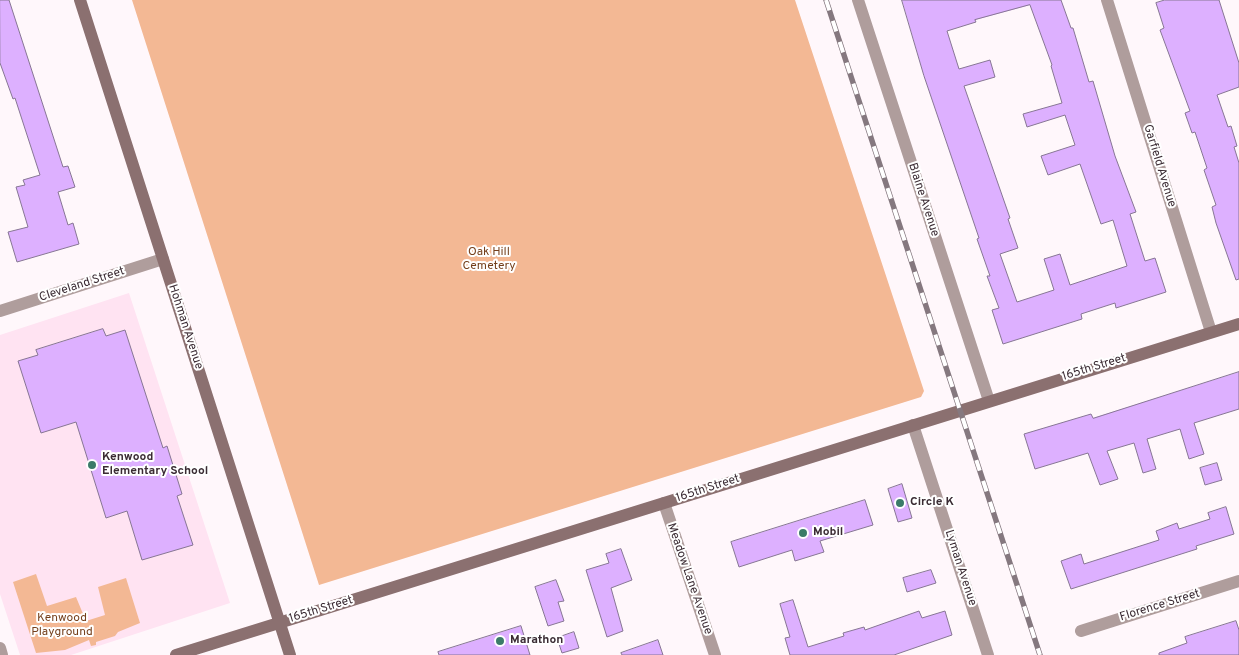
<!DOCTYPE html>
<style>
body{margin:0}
canvas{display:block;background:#fff7fb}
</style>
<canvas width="1239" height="655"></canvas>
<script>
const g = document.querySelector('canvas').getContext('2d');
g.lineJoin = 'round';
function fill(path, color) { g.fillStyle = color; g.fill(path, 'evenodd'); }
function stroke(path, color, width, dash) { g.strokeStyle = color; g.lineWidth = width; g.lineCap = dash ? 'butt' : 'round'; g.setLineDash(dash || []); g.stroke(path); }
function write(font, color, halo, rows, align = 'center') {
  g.font = font + ' Overpass,sans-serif'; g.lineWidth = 4; g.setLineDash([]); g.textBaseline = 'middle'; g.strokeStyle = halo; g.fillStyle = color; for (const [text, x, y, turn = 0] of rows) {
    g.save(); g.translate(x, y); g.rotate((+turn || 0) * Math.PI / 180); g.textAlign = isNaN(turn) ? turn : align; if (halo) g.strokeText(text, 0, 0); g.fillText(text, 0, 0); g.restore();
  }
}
fill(new Path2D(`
 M 129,293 L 230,603 L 71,655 L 20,655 L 0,594 L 0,335 Z`), '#ffe3f2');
fill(new Path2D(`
 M 132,0 L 795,0 L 924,391 L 921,397 L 319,585 Z
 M 36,574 L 47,606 L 76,597 L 86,621 L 105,615 L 98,587 L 126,578 L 140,623 L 118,632 L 115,636 L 96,642 L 96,645 L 91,646 L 89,640 L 65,650 L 36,653 L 13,582 Z`), '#f3b894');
const building = new Path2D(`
 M 0,0 L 9,0 L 63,167 L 68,166 L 75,187 L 58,192 L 68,225 L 73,223 L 79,244 L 17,262 L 8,232 L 28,227 L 16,187 L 25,185 L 23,180 L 40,175 L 15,98 L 13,99 L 0,63 Z
 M 902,0 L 1061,0 L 1071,28 L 1073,28 L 1089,82 L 1093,81 L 1115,156 L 1136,212 L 1130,214 L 1145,261 L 1155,258 L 1166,292 L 1116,308 L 1115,303 L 1081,314 L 1082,319 L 1003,344 L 992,310 L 999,308 L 987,276 L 990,276 L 977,239 L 979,238 L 924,76 ZM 1030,5 L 1052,65 L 1051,66 L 1062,103 L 1023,114 L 1027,127 L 1065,115 L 1075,145 L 1041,156 L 1048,175 L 1080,164 L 1101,224 L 1113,220 L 1127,266 L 1070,285 L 1060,254 L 1044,259 L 1054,290 L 1017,302 L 1000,254 L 1018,248 L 1008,219 L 1010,218 L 964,86 L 995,77 L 990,60 L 959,69 L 947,31 L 976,22 L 975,20 Z
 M 1165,0 L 1219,0 L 1239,63 L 1239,87 L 1217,95 L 1228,127 L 1231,126 L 1237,146 L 1234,147 L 1239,163 L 1239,279 L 1236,280 L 1216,223 L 1212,207 L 1216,205 L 1204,170 L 1207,168 L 1195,132 L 1192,133 L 1185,113 L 1190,111 L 1160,30 L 1164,28 L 1156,3 Z
 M 103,329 L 106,336 L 125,330 L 163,448 L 167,446 L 182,494 L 177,496 L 193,545 L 142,560 L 127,511 L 106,518 L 76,422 L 41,433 L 18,361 L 38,355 L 36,350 Z
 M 1239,372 L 1239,409 L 1194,423 L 1204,454 L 1189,459 L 1180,429 L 1147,439 L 1156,469 L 1143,473 L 1134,443 L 1107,451 L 1118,479 L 1100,485 L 1088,453 L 1035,469 L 1024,434 L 1091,414 L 1093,418 Z
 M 1217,463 L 1222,480 L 1205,485 L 1200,468 Z
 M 902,484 L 912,518 L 898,522 L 888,489 Z
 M 865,500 L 873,525 L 820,541 L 824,552 L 795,561 L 792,550 L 739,567 L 731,542 Z
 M 1226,507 L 1234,534 L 1196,546 L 1197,549 L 1071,589 L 1061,561 L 1081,554 L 1084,564 L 1159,540 L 1156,531 L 1177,523 L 1179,529 L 1210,519 L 1208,513 Z
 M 621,549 L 632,580 L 611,588 L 623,631 L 607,637 L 586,570 L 609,563 L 606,554 Z
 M 931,570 L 936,583 L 907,592 L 903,578 Z
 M 556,580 L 564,601 L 558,602 L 564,621 L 548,626 L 535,587 Z
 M 793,600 L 808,647 L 844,636 L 843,633 L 864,627 L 865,630 L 919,611 L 922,618 L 945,611 L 952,635 L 894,655 L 790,655 L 785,638 L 790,637 L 780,604 Z
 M 1236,621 L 1239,630 L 1239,655 L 1159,655 L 1159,653 L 1187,643 L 1185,637 Z
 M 521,626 L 530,655 L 439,655 L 438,652 Z
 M 574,632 L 579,648 L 562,653 L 557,638 Z
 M 658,640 L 663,655 L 622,655 L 621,653 Z`);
fill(building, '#ddb0ff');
stroke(building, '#877694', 1);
stroke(new Path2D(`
 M 858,0 L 989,401
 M 1107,0 L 1211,332
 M 0,311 L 163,259
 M 913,425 L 988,655
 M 664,503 L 715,655
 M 1081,631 L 1239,581
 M 0,648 L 2,655`), '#af9d9c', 12);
stroke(new Path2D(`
 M 80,0 L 290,655
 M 176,655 L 1239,324`), '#8b7070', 12);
const rail = new Path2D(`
 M 826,0 L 1040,655`);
stroke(rail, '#85787f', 5.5);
stroke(rail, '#fff', 4, [11]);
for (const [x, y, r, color] of [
 [92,465,5,"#3b7b69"],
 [900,503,5,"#3b7b69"],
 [803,533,5,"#3b7b69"],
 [500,641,5,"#3b7b69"]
]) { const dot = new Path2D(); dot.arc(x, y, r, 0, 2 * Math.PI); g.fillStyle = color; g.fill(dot); stroke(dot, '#fff', 2); }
write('12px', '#3a2b33', '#fff', [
 ["Garfield Avenue",1159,166,73],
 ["Blaine Avenue",923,200,72],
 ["Cleveland Street",82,285,-18],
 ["Hohman Avenue",185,327,72],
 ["165th Street",1094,368,-17],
 ["165th Street",708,489,-18],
 ["Lyman Avenue",960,568,72],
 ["Meadow Lane Avenue",689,579,71],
 ["Florence Street",1160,606,-17],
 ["165th Street",321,610,-17]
]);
write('12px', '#743f1b', '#fff', [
 ["Oak Hill",489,253],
 ["Cemetery",489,267],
 ["Kenwood",62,619],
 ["Playground",62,633]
]);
write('bold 12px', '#3a2b33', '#fff', [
 ["Kenwood",102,458],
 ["Elementary School",102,472],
 ["Circle K",910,503],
 ["Mobil",813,533],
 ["Marathon",510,641]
], 'left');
</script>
